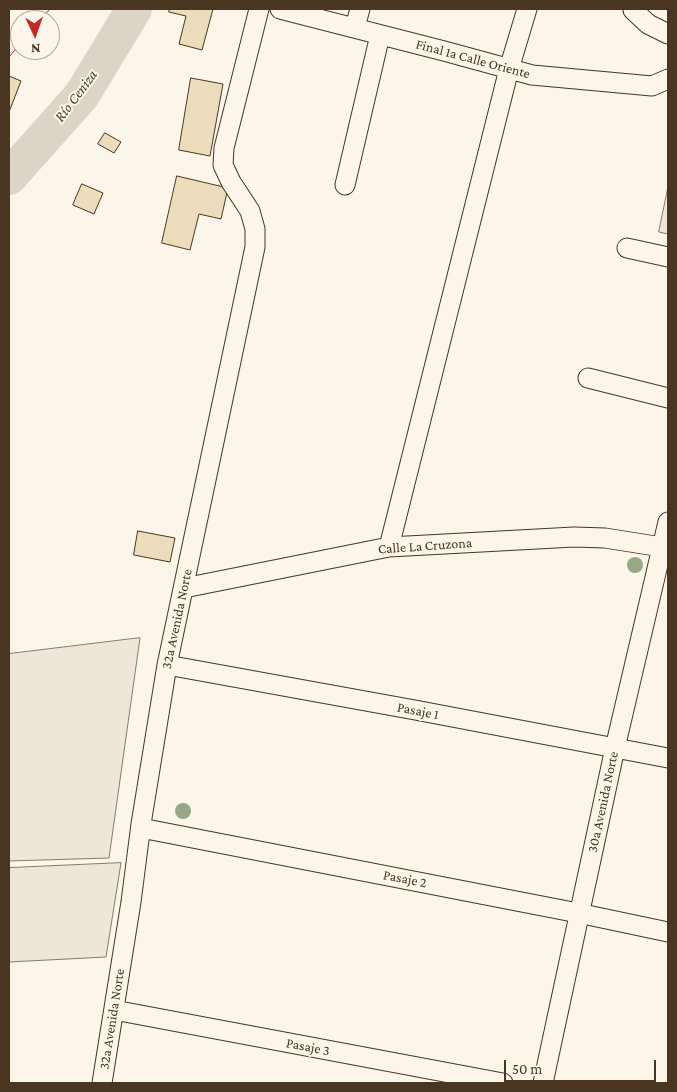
<!DOCTYPE html>
<meta charset="utf-8">
<style>
body{margin:0}
#map{position:relative;width:677px;height:1092px;overflow:hidden;background:#fbf6e9;font-family:"Crimson Pro",serif}
canvas{display:block}
.frame{position:absolute;inset:0;border:10px solid #4a3520;pointer-events:none}
.north{position:absolute;left:10px;top:10px;width:50px;height:50px;box-sizing:border-box;background:#fbf6e9;border:1px solid #b4a999;border-radius:50%;rotate:177deg;font-size:14px;font-weight:700;line-height:20px;text-align:center;color:#4a3520}
.north::after{content:'';display:block;margin:auto;width:18px;height:22px;background:#c62828;clip-path:polygon(50% 0,100% 100%,50% 72%,0 100%)}
.scale{position:absolute;left:504px;top:1060px;width:152px;height:22px;box-sizing:border-box;border:2px solid #4a3520;border-top:0;padding-left:6px;font-size:15px;line-height:18px;white-space:nowrap;color:#4a3520;-webkit-text-stroke:4px #fbf6e9;paint-order:stroke}
</style>
<div id="map">
<canvas width="677" height="1092"></canvas>
<div class="frame"></div>
<div class="north">N</div>
<div class="scale">50 m</div>
</div>
<script>
const g = document.querySelector('canvas').getContext('2d');
g.lineJoin = 'round';
function fill(path, color) { g.fillStyle = color; g.fill(path, 'evenodd'); }
function stroke(path, color, width, dash) { g.strokeStyle = color; g.lineWidth = width; g.lineCap = dash ? 'butt' : 'round'; g.setLineDash(dash || []); g.stroke(path); }
function write(font, color, halo, rows, align = 'center') {
  g.font = font + ' "Crimson Pro",serif'; g.lineWidth = 4; g.setLineDash([]); g.textBaseline = 'middle'; g.strokeStyle = halo; g.fillStyle = color; for (const [text, x, y, turn = 0] of rows) {
    g.save(); g.translate(x, y); g.rotate((+turn || 0) * Math.PI / 180); g.textAlign = isNaN(turn) ? turn : align; if (halo) g.strokeText(text, 0, 0); g.fillText(text, 0, 0); g.restore();
  }
}
const green = new Path2D(`
 M 668,187 L 668,234 L 659,232 Z
 M 140,638 L 109,858 L 9,861 L 9,654 Z
 M 121,863 L 106,957 L 9,962 L 9,868 Z`);
fill(green, '#ede6d9');
stroke(green, '#887966', 1);
stroke(new Path2D(`
 M 9,177 L 82,95 L 134,9`), '#dcd4c6', 36);
const building = new Path2D(`
 M 170,9 L 213,9 L 202,50 L 179,44 L 186,16 L 169,12 Z
 M 9,76 L 21,81 L 9,112 Z
 M 191,78 L 223,84 L 210,156 L 179,150 Z
 M 105,133 L 121,142 L 114,153 L 98,144 Z
 M 177,176 L 228,188 L 221,219 L 199,214 L 190,250 L 162,243 Z
 M 82,184 L 103,193 L 94,214 L 73,205 Z
 M 138,531 L 175,538 L 170,562 L 134,555 Z`);
fill(building, '#ecdcbc');
stroke(building, '#4a3520', 1);
const minor = new Path2D(`
 M 280,9 L 444,51 L 532,75 L 652,86 L 668,79
 M 633,9 L 633,10 L 648,24 L 668,34
 M 355,27 L 360,9
 M 345,185 L 380,35
 M 627,248 L 668,257
 M 588,378 L 668,398
 M 389,547 L 509,69 L 527,9
 M 184,588 L 389,547 L 574,537 L 605,538 L 668,548
 M 167,665 L 415,710 L 668,758
 M 141,828 L 578,913 L 668,932
 M 114,1010 L 503,1083
 M 102,1083 L 131,902 L 141,824 L 167,665 L 255,247 L 255,229 L 250,211 L 231,182 L 223,165 L 224,148 L 259,9
 M 543,1083 L 615,748 L 668,522`);
stroke(minor, '#4a3520', 21);
stroke(minor, '#fbf6e9', 19);
stroke(new Path2D(`
 M 40,20 L 50,9
 M 9,57 L 20,44`), '#c62828', 1, [18, 4, 2.5, 4]);
g.fillStyle = '#96a887';
for (const [x, y] of [
 [635,565],
 [183,811]
]) { g.beginPath(); g.arc(x, y, 8, 0, 2 * Math.PI); g.fill(); }
write('14px', '#4a3520', '#fbf6e9', [
 ["Final 1a Calle Oriente",473,59,15],
 ["Calle La Cruzona",425,546,-4],
 ["32a Avenida Norte",177,619,-78],
 ["Pasaje 1",418,711,11],
 ["30a Avenida Norte",603,802,-78],
 ["Pasaje 2",405,879,11],
 ["32a Avenida Norte",112,1019,-81],
 ["Pasaje 3",308,1047,11]
]);
write('italic 15px', '#4a3520', '#fbf6e9', [
 ["Río Ceniza",76,96,-53]
]);
</script>
